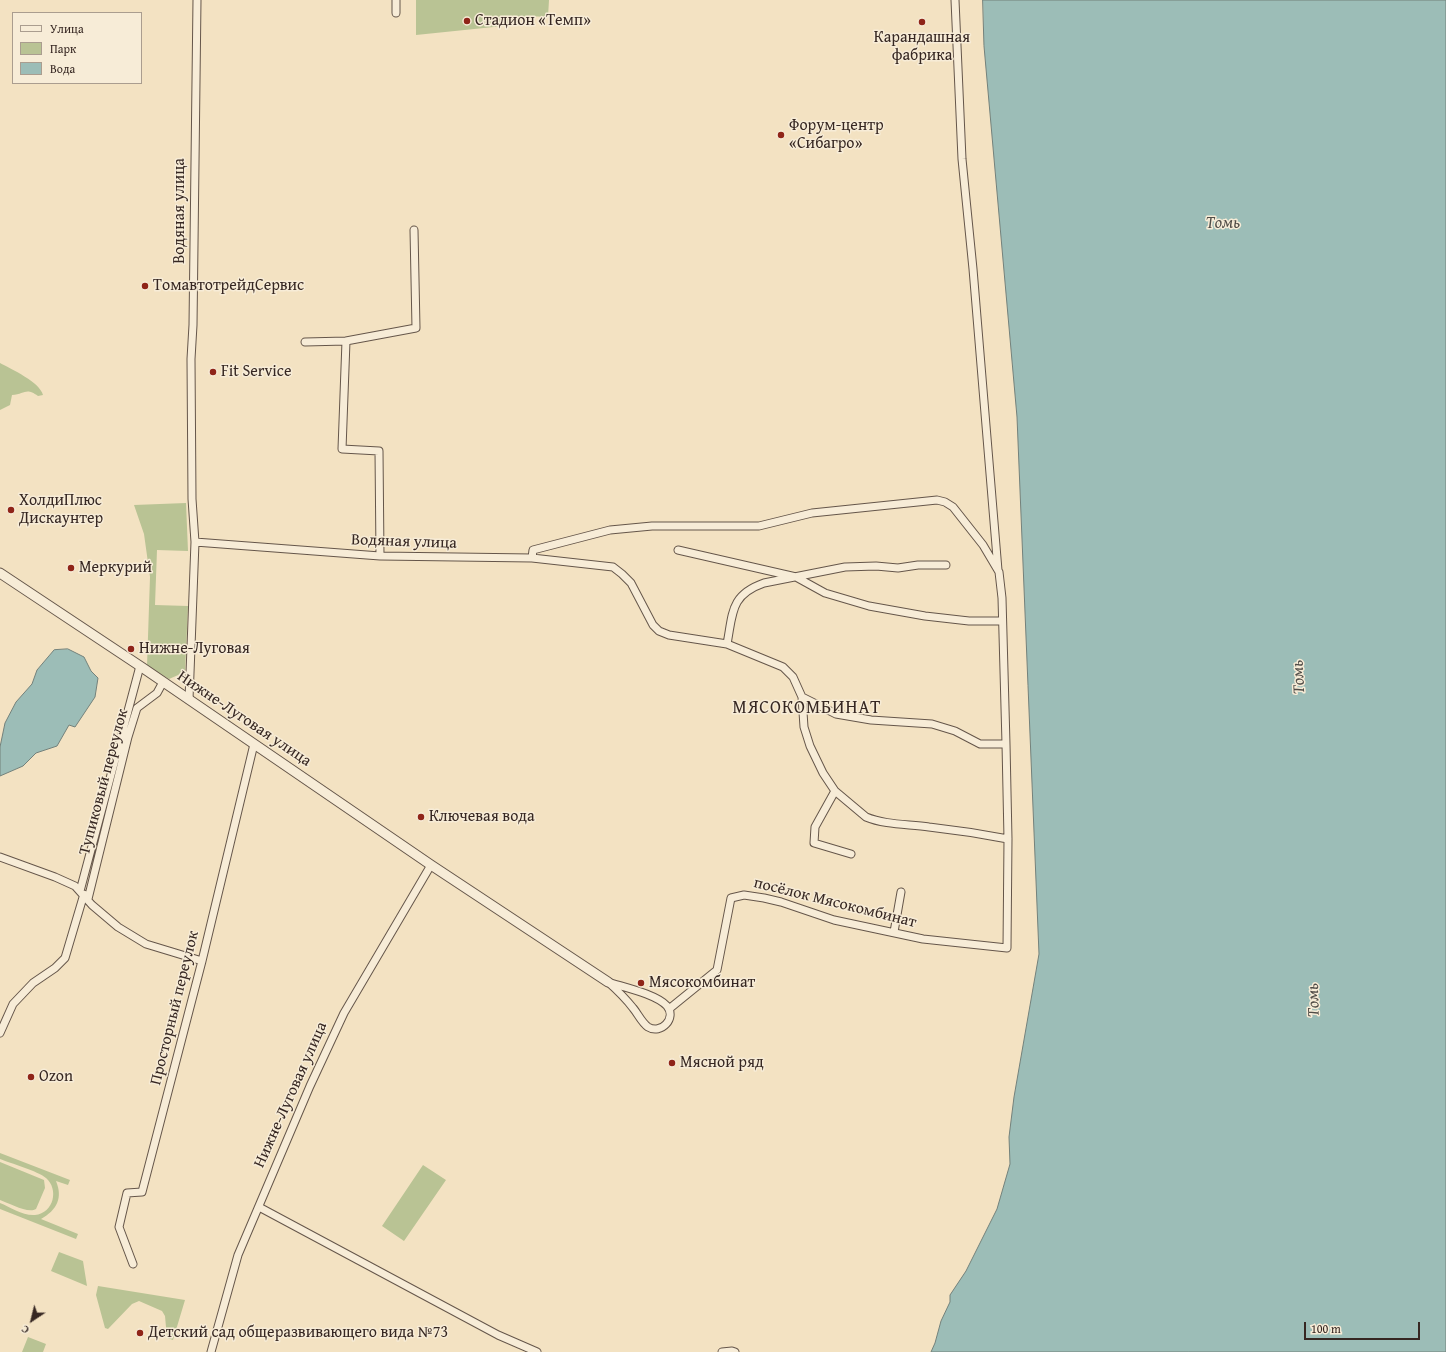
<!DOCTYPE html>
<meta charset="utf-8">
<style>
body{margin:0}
#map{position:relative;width:1446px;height:1352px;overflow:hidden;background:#f3e2c2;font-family:"Gentium Book Plus",serif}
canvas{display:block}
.legend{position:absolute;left:12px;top:12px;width:130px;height:72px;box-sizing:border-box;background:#f7ecd7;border:1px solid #aa9d8f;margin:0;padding:5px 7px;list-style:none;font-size:12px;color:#362722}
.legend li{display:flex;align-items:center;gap:8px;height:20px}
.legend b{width:20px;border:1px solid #aa9d8f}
.north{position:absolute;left:12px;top:1300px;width:40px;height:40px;-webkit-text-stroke:3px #f7ecd7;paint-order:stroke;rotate:215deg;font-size:11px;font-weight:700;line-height:16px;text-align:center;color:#362722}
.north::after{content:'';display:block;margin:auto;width:14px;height:18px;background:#362722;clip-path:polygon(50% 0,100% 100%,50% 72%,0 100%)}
.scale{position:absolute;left:1304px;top:1322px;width:116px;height:18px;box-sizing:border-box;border:2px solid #362722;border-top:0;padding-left:5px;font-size:12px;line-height:14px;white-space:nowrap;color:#362722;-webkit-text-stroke:3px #f7ecd7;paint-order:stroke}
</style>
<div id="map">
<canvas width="1446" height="1352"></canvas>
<ul class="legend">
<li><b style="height:5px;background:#f7ecd7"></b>Улица</li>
<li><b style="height:11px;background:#b9c394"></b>Парк</li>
<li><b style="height:11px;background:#9cbdb7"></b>Вода</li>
</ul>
<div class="north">С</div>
<div class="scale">100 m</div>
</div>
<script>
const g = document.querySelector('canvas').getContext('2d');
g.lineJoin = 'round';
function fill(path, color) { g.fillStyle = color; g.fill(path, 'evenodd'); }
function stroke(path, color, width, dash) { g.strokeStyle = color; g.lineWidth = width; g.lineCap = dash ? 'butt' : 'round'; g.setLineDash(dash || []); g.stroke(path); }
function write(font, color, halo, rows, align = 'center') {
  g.font = font + ' "Gentium Book Plus",serif'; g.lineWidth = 3; g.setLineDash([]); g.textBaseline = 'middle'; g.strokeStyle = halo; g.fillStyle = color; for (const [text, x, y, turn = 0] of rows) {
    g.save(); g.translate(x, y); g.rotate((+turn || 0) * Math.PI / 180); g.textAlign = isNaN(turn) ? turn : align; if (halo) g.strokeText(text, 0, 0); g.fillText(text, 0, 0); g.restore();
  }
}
fill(new Path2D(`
 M 416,0 L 549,0 L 548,17 L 527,16 L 513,25 L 416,35 Z
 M 0,363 C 11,369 40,382 43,395 L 38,396 C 26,387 25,394 12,395 L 10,405 L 0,410 Z
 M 186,503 L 188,551 L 157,550 L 155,605 L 188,606 L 185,672 L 169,679 L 147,666 L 150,577 L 144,534 L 134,505 Z
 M 0,1153 L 70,1180 L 68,1185 L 56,1181 C 63,1198 57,1210 41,1219 L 78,1234 L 76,1239 L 0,1209 L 0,1203 C 10,1207 23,1216 35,1215 C 54,1213 59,1189 46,1178 C 38,1171 10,1163 0,1159 Z
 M 0,1162 L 44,1180 L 45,1188 L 36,1209 C 28,1214 9,1203 0,1200 Z
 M 423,1165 L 446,1180 L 404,1241 L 382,1226 Z
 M 59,1252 L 83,1261 L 87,1286 L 51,1271 Z
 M 98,1286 L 185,1300 L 173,1340 L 167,1338 L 165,1316 L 162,1311 L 139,1301 L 132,1304 L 108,1329 L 105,1328 L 96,1295 Z
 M 28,1337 L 46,1344 L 43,1352 L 22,1352 Z`), '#b9c394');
const water = new Path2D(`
 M 983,0 L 1446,0 L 1446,1352 L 931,1352 L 935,1343 L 941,1321 L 950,1302 L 950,1295 L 966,1271 L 997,1209 L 1010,1164 L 1009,1137 L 1014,1097 L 1039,954 L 1017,417 L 984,46 Z
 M 68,649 L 84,657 L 91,671 L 98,678 L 95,697 L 75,727 L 69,725 L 57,746 L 36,753 L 23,766 L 0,776 L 0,747 L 5,723 L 16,702 L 32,684 L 37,670 L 54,650 Z`);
fill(water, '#9cbdb7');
stroke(water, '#73817b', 1);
const minor = new Path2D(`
 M 955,0 L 962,159 L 973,269 L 998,570
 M 396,13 L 396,0
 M 346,341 L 416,328 L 414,230
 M 305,342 L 346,341 L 342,449 L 379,451 L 380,556
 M 195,542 L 380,556 L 532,558 L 613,567 L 622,574 L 631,583 L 653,625 L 659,631 L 669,635 L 727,644 L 783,667 L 793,677 L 802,697 L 836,714 L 871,720 L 932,724 L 955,731 L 980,744 L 1006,744
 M 678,550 L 796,577 L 825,593 L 869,606 L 925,616 L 969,621 L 1002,621
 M 532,558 L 533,550 L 610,530 L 652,526 L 759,526 L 812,513 L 937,500 L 945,502 L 953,507 L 983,545 L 999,572 L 1002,598 L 1006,744 L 1008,839 L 1007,948 L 923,939 L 834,920 L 781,902 L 764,898 L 744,895 L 731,898 L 717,970 L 669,1009
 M 727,644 C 733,613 730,595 764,583 L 845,567 L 876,566 L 898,568 L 918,565 L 946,565
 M 802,697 L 804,727 L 810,746 L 823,773 L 835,791 L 866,817 C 885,825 909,824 929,827 C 956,830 982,834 1008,839
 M 189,699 L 195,542 L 192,499 L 191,359 L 193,325 L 197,0
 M 835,791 L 815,827 L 814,843 L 851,854
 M 0,857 L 55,877 L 75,886 L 92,905 L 118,927 L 146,944 L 202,961
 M 80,891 L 140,666
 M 88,899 L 128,737 L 137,708 L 157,693 L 163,682
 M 894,932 L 901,892
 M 608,982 C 623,987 656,994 667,1006 C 677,1018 661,1035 648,1027 C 642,1023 638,1014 633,1008 C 626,999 617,990 608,982 Z
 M 0,1033 L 13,1004 L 33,983 L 55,968 L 65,958 L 84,894
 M 259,1207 L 498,1335 L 537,1352
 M 133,1264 L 119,1227 L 127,1193 L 142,1192 L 202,961 L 254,744
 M 211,1352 L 238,1255 L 310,1086 L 344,1013 L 431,865
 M 722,1352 L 732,1351 L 735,1352`);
const tertiary = new Path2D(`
 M 0,573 L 143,668 L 431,865 L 608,982`);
stroke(minor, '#65564a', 9);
stroke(tertiary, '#65564a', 11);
stroke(minor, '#f7ecd7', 7);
stroke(tertiary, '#f7ecd7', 9);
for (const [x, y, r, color] of [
 [467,21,4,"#8f2418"],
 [922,22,4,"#8f2418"],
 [781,135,4,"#8f2418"],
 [145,286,4,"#8f2418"],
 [213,372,4,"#8f2418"],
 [11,510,4,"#8f2418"],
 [71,568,4,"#8f2418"],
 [131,649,4,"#8f2418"],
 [421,817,4,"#8f2418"],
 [641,983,4,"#8f2418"],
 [672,1063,4,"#8f2418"],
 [31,1077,4,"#8f2418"],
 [140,1333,4,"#8f2418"]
]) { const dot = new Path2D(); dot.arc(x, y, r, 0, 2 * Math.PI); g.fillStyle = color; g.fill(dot); stroke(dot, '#f7ecd7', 1.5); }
write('16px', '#362722', '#f7ecd7', [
 ["Стадион «Темп»",475,21],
 ["Карандашная",922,38,"center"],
 ["фабрика",922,56,"center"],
 ["Форум-центр",789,126],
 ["«Сибагро»",789,144],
 ["ТомавтотрейдСервис",153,286],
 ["Fit Service",221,372],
 ["ХолдиПлюс",19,501],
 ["Дискаунтер",19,519],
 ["Меркурий",79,568],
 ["Нижне-Луговая",139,649],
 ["Ключевая вода",429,817],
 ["Мясокомбинат",649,983],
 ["Мясной ряд",680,1063],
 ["Ozon",39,1077],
 ["Детский сад общеразвивающего вида №73",148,1333]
], 'left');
write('16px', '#362722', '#f7ecd7', [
 ["Водяная улица",180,211,-90],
 ["Водяная улица",404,542,2],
 ["Нижне-Луговая улица",244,719,34],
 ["Тупиковый переулок",104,782,-75],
 ["посёлок Мясокомбинат",835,903,14],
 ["Просторный переулок",175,1008,-76],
 ["Нижне-Луговая улица",291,1095,-66]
]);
write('italic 17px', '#504c47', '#f7ecd7', [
 ["Томь",1223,224],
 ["Томь",1299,677,-93],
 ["Томь",1314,1000,-92]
]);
g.letterSpacing = '1px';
write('18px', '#362722', '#f7ecd7', [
 ["МЯСОКОМБИНАТ",807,708]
]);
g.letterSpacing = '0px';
</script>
